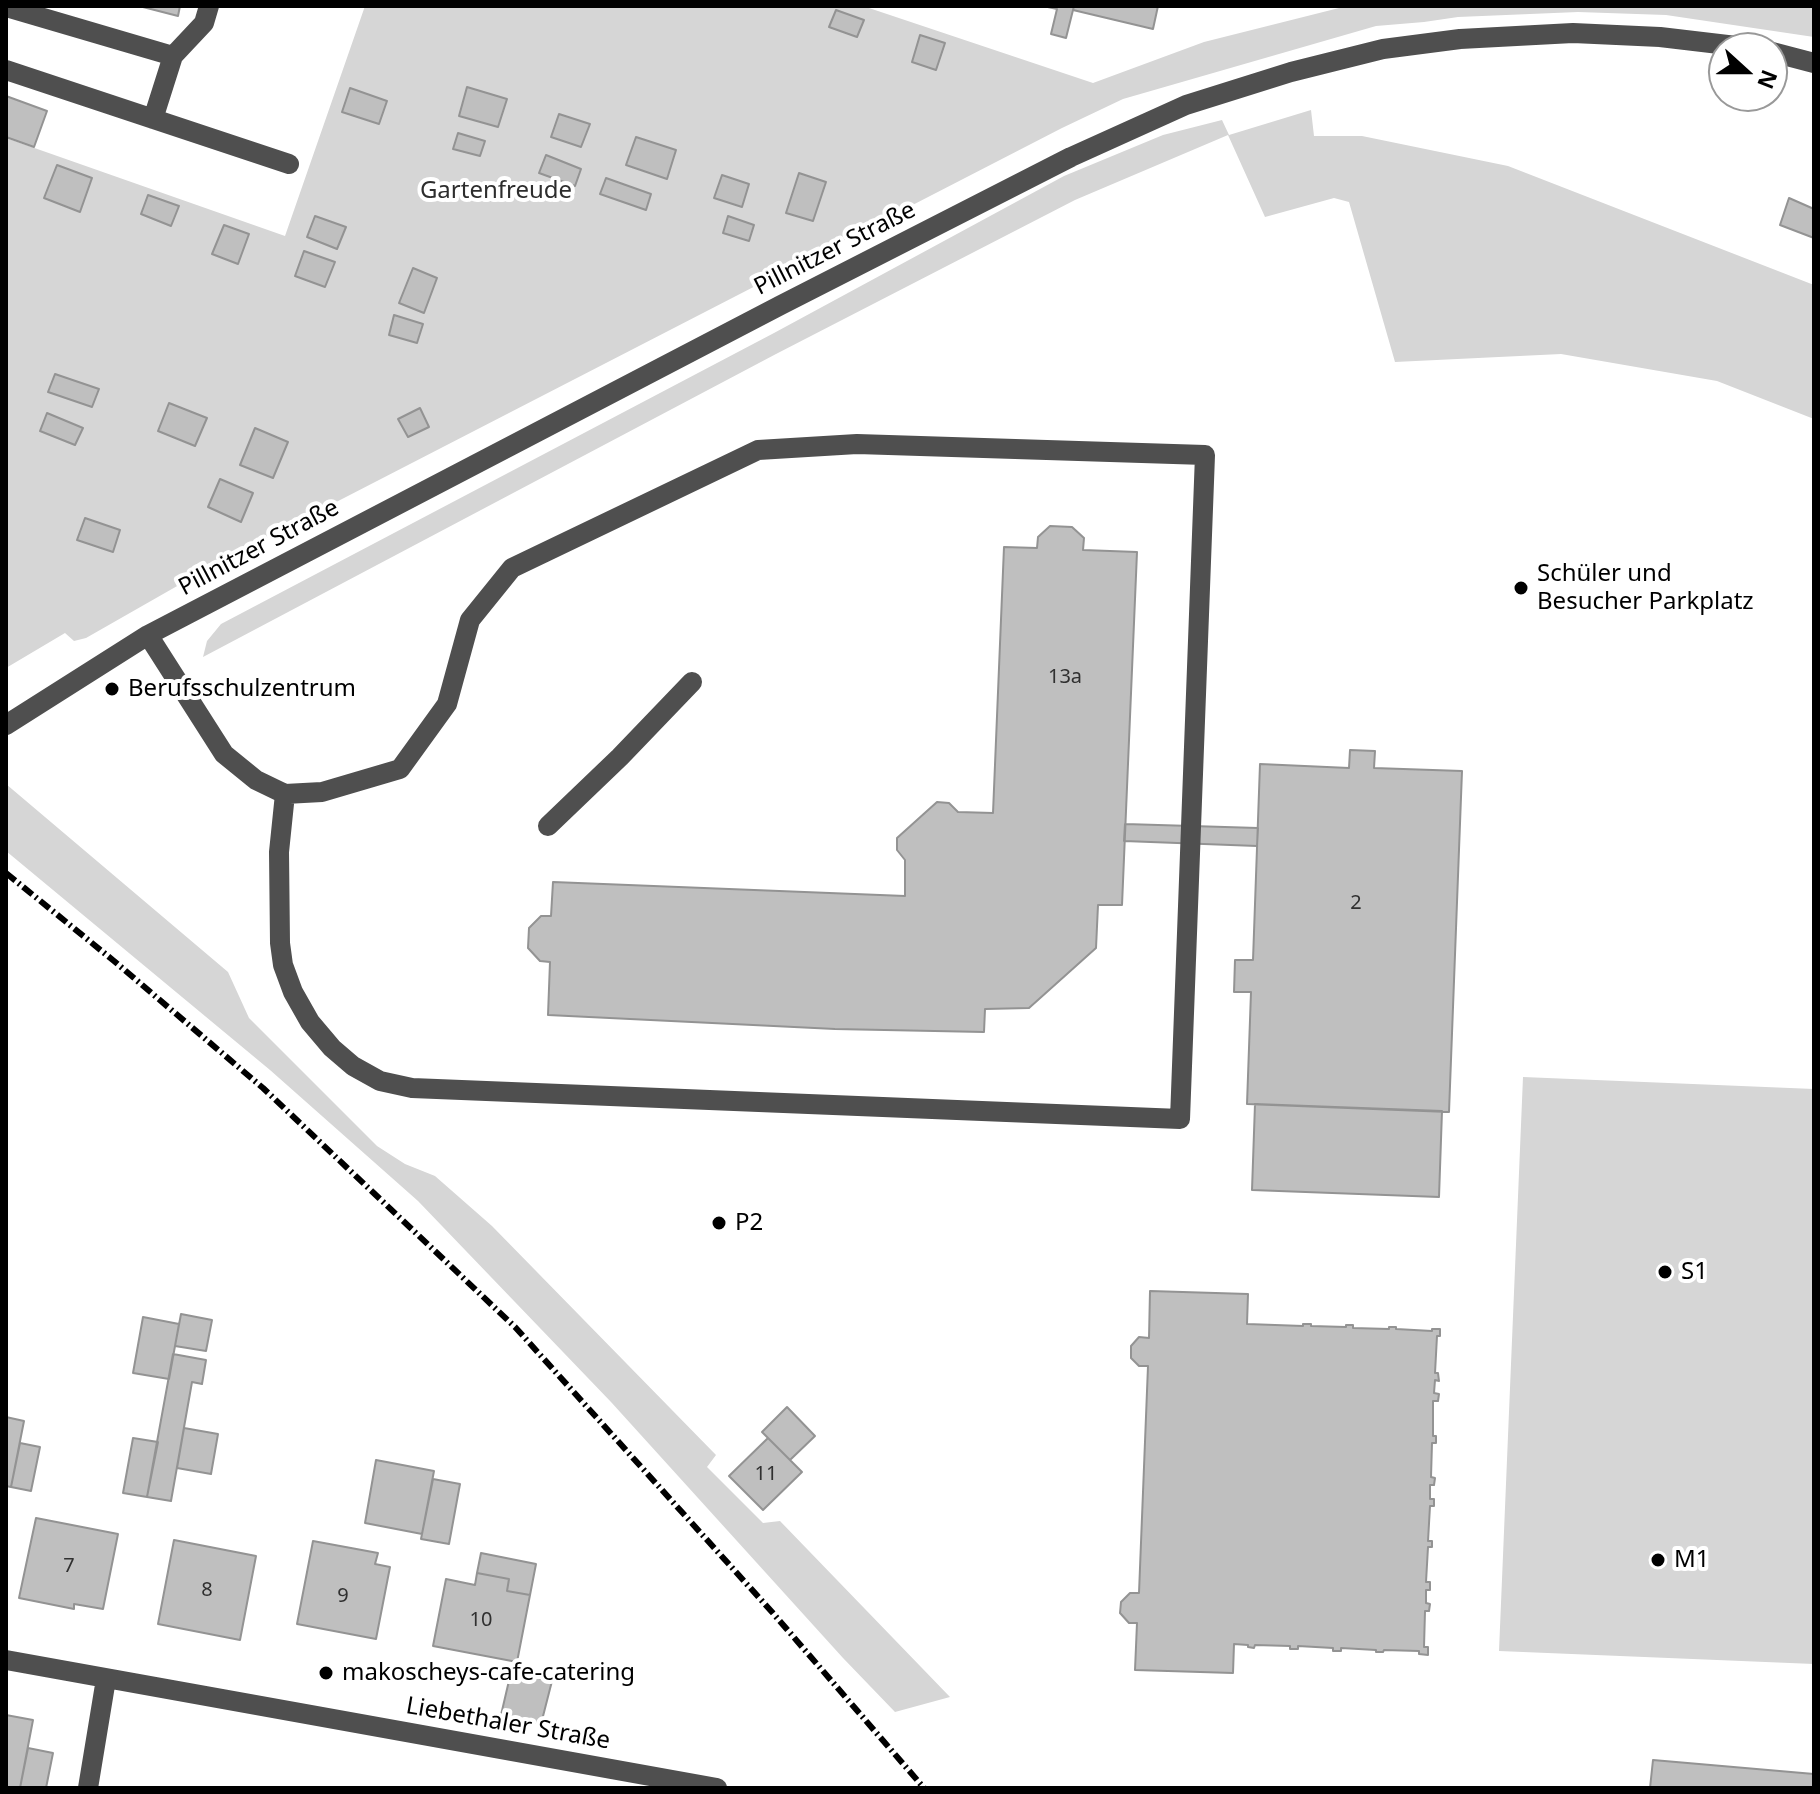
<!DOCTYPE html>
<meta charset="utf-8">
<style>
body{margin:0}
#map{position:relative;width:1820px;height:1794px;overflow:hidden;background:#fff;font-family:"Noto Sans",sans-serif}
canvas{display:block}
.frame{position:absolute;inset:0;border:8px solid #000;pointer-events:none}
.north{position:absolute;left:1708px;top:32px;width:80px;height:80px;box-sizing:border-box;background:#fff;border:2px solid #999;border-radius:50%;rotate:111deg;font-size:22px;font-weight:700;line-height:32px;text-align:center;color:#000}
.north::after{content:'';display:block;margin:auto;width:28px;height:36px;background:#000;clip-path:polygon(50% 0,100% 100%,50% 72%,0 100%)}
</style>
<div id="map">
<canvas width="1820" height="1794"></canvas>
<div class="frame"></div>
<div class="north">N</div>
</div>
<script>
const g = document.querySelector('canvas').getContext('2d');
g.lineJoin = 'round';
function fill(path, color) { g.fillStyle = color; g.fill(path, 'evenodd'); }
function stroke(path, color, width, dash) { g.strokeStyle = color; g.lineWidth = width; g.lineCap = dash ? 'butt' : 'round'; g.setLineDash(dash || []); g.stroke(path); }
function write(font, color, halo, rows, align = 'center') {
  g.font = font + ' "Noto Sans",sans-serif'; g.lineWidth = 8; g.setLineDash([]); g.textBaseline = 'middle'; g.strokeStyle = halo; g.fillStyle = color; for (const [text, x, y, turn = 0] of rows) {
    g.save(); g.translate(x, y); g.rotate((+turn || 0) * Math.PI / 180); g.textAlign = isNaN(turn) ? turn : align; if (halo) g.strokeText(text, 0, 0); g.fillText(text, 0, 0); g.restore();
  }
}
fill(new Path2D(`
 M 365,6 L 863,6 L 1093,83 L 1204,42 L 1347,6 L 1814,6 L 1814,37 L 1666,15 L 1578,12 L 1458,17 L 1424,22 L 1376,26 L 1123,99 L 1062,128 L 214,565 L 86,638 L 74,641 L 65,633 L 6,668 L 6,138 L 285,236 Z
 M 1311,110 L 1314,136 L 1362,136 L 1508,166 L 1814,285 L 1814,419 L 1717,381 L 1561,354 L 1395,362 L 1349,202 L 1334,198 L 1265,217 L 1228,135 L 1075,200 L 776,354 L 203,657 L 207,641 L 221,624 L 774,333 L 1064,176 L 1163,135 L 1222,120 L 1229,135 Z
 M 6,784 L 228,972 L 249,1018 L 377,1146 L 405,1164 L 435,1176 L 492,1226 L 716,1455 L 707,1467 L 763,1523 L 780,1521 L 950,1697 L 895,1712 L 843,1658 L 611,1402 L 418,1201 L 270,1070 L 6,851 Z
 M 1523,1077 L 1814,1089 L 1814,1664 L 1499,1651 Z`), '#d6d6d6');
const building = new Path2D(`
 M 139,6 L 180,6 L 178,16 Z
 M 1043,6 L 1074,6 L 1066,38 L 1051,34 L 1057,9 Z
 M 1074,6 L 1158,6 L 1153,29 L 1073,10 Z
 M 836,10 L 864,20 L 857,37 L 829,27 Z
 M 920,35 L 945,43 L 936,70 L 912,62 Z
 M 467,87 L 507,99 L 498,127 L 459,116 Z
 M 350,88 L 387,101 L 379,124 L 342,112 Z
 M 6,96 L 47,111 L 34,147 L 6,137 Z
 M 559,114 L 590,124 L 581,147 L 551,137 Z
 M 458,133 L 485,141 L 480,156 L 453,149 Z
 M 636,137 L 676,150 L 667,179 L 626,165 Z
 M 546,155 L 581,169 L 575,186 L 539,173 Z
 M 57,165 L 92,178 L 80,212 L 44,198 Z
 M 799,173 L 826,182 L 813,221 L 786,213 Z
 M 722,175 L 749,184 L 742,207 L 714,198 Z
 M 606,178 L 651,194 L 646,210 L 600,194 Z
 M 148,195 L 179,206 L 171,226 L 141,214 Z
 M 1789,198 L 1814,209 L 1814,238 L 1780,225 Z
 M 315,216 L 346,227 L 337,249 L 307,237 Z
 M 728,216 L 754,225 L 749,241 L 723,233 Z
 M 224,225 L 249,234 L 238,264 L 212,254 Z
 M 304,251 L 335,262 L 325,287 L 295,276 Z
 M 413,268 L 437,278 L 424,313 L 399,303 Z
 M 394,315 L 423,324 L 417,343 L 389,335 Z
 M 55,374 L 99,389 L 92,407 L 48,392 Z
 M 169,403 L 207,418 L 195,446 L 158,431 Z
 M 420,408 L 429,427 L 408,437 L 398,419 Z
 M 47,413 L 83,428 L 75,445 L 40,431 Z
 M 255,428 L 288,442 L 273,478 L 240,465 Z
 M 220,479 L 253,493 L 241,522 L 208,507 Z
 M 85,518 L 120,530 L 113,552 L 77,540 Z
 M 1050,526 L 1072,527 L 1084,538 L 1083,550 L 1137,552 L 1122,905 L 1098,905 L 1096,948 L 1029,1008 L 985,1009 L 984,1032 L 835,1029 L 548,1015 L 550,962 L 540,961 L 528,948 L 529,928 L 541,916 L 551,916 L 553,882 L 905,896 L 905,860 L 897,850 L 897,838 L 937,802 L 949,803 L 958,812 L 993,813 L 1004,547 L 1037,548 L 1038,537 Z
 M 1350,750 L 1375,751 L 1374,768 L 1462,771 L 1449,1112 L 1247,1104 L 1251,992 L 1234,992 L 1235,960 L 1253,960 L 1260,764 L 1349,768 Z
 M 1125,824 L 1258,828 L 1257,846 L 1124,841 Z
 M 1255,1104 L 1442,1111 L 1439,1197 L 1252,1190 Z
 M 1150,1291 L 1248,1294 L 1247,1324 L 1303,1326 L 1303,1324 L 1311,1324 L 1311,1326 L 1346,1327 L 1346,1325 L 1353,1325 L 1353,1328 L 1389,1329 L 1389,1327 L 1396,1327 L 1396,1329 L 1432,1331 L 1432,1329 L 1440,1329 L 1440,1336 L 1437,1336 L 1435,1373 L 1438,1373 L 1439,1381 L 1435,1380 L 1434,1393 L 1439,1394 L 1438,1401 L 1433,1401 L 1433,1436 L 1436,1436 L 1436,1443 L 1432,1443 L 1431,1477 L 1435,1478 L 1434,1485 L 1430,1485 L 1430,1499 L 1434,1499 L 1434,1506 L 1430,1506 L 1428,1541 L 1432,1541 L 1432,1547 L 1428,1547 L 1426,1582 L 1430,1582 L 1430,1590 L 1426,1590 L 1426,1603 L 1430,1604 L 1429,1611 L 1425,1611 L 1424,1647 L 1428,1647 L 1428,1655 L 1419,1654 L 1419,1651 L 1384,1650 L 1383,1652 L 1376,1652 L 1376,1650 L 1341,1648 L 1341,1651 L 1333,1651 L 1333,1648 L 1298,1646 L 1298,1649 L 1290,1649 L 1290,1646 L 1255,1645 L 1254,1648 L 1248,1647 L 1248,1645 L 1234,1644 L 1233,1673 L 1135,1670 L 1137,1623 L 1129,1623 L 1120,1613 L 1121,1602 L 1130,1593 L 1139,1593 L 1148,1366 L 1139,1366 L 1131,1358 L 1131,1346 L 1139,1337 L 1149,1338 Z
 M 181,1314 L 212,1320 L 206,1351 L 175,1346 Z
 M 143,1317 L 179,1324 L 169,1379 L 133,1373 Z
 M 173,1354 L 206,1360 L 202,1384 L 192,1382 L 171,1501 L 147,1497 Z
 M 787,1407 L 815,1436 L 790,1460 L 762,1432 Z
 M 6,1417 L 24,1421 L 11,1487 L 6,1486 Z
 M 184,1428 L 218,1434 L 211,1474 L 177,1468 Z
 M 133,1438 L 158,1442 L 147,1497 L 123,1493 Z
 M 768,1438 L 802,1472 L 763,1510 L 729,1476 Z
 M 20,1443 L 40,1447 L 31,1491 L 11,1487 Z
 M 376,1460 L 434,1471 L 422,1534 L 365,1523 Z
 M 433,1479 L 460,1484 L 449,1544 L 421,1539 Z
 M 36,1518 L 118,1534 L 103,1609 L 74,1604 L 74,1609 L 19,1598 Z
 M 174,1540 L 256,1556 L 240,1640 L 158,1624 Z
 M 313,1541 L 378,1553 L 375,1564 L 390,1567 L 376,1639 L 297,1624 Z
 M 481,1553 L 536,1564 L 530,1595 L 507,1591 L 509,1579 L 477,1573 Z
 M 477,1573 L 509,1579 L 507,1591 L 530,1595 L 517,1662 L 433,1646 L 446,1579 L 475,1585 Z
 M 511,1672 L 552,1681 L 541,1724 L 501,1715 Z
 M 6,1715 L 33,1720 L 20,1788 L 6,1788 Z
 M 28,1748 L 53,1753 L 46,1788 L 20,1788 Z
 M 1653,1760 L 1814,1774 L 1814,1788 L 1650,1788 Z`);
fill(building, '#bfbfbf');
stroke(building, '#939393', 2);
stroke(new Path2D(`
 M 6,7 L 173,56 L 204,23 L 209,6
 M 1772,52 L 1814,63
 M 6,70 L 289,164
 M 153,119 L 173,56
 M 148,635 L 224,754 L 256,780 L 285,794 L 322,792 L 400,769 L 447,704 L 470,620 L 512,568 L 758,450 L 857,444 L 1205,455 L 1180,1119 L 412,1088 L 380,1081 L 353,1066 L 332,1048 L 310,1022 L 293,992 L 283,965 L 280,943 L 279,852 L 285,794
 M 6,725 L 148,635 L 781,305 L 1071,157 L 1186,105 L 1291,72 L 1383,49 L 1460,39 L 1573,33 L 1660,37 L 1753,48
 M 548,826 L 620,757 L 692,682
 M 6,1660 L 717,1788
 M 88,1788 L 106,1679`), '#4f4f4f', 20);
stroke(new Path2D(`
 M 6,873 L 114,961 L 263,1088 L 515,1327 L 772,1612 L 924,1788`), '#000', 6, [12, 4, 2, 4]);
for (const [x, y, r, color] of [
 [1521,588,8,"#000"],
 [112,689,8,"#000"],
 [719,1223,8,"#000"],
 [1665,1272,8,"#000"],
 [1658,1560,8,"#000"],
 [326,1673,8,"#000"]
]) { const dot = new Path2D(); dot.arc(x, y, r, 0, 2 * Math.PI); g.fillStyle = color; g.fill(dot); stroke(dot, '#fff', 3); }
write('20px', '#303030', null, [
 ["13a",1065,677],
 ["2",1356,903],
 ["11",766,1474],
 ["7",69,1566],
 ["8",207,1590],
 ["9",343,1596],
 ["10",481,1620]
]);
write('24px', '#2d2d2d', '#fff', [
 ["Gartenfreude",496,191]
]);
write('24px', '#000', '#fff', [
 ["Pillnitzer Straße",835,249,-27],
 ["Pillnitzer Straße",259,548,-28],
 ["Liebethaler Straße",508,1724,10]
]);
write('24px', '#000', '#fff', [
 ["Schüler und",1537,574],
 ["Besucher Parkplatz",1537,602],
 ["Berufsschulzentrum",128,689],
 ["P2",735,1223],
 ["S1",1681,1272],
 ["M1",1674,1560],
 ["makoscheys-cafe-catering",342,1673]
], 'left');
</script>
